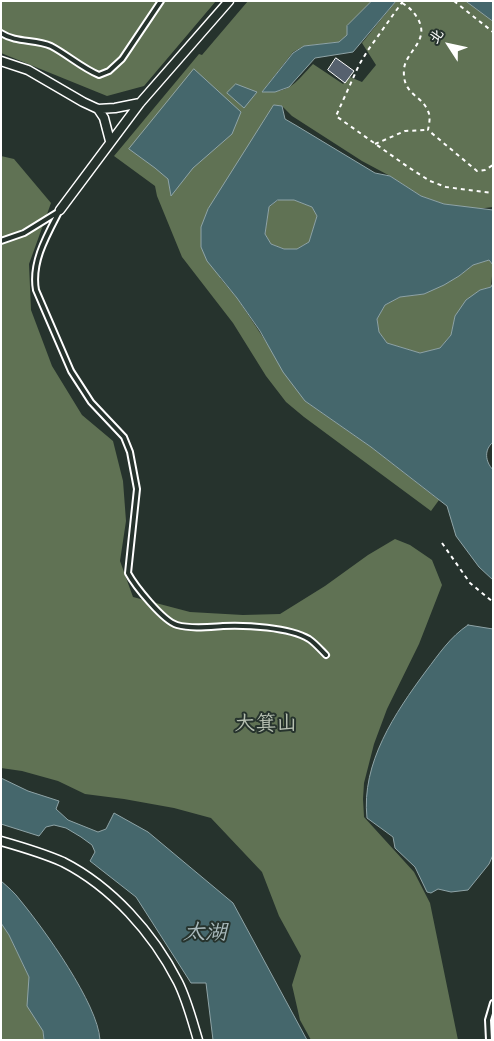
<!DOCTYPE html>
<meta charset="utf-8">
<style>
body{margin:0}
#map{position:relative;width:494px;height:1041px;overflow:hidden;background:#26332d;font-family:Caveat,"LXGW WenKai TC",sans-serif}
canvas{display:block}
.frame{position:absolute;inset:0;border:2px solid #fff;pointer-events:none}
.north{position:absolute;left:424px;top:20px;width:50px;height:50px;-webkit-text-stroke:4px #26332d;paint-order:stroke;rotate:305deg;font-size:14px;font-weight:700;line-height:20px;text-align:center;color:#fff}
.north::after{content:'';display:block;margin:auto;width:18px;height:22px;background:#fff;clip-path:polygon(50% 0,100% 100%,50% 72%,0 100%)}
</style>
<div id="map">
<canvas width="494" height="1041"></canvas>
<div class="frame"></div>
<div class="north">北</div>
</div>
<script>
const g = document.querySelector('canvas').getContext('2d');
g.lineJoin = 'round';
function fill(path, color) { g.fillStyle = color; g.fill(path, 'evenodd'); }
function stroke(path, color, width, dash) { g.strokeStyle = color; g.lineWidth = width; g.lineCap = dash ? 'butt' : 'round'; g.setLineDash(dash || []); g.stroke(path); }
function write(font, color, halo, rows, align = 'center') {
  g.font = font + ' Caveat,"LXGW WenKai TC",sans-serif'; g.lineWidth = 4; g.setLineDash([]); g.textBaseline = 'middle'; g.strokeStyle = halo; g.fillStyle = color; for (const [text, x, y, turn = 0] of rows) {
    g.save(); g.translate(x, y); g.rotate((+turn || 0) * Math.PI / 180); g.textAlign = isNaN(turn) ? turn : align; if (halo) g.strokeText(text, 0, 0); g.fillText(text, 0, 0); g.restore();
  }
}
fill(new Path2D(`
 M 1,1 L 216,1 L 144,86 L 107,96 L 1,53 Z
 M 248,1 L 372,1 L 347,26 L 348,35 L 339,42 L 304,46 L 293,52 L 262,92 C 291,93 295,83 313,64 L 343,84 L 350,77 L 362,82 L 376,65 L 362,43 L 396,1 L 466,1 L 493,21 L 493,207 L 477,209 L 444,204 L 421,196 L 390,176 L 362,161 L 292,116 L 282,106 L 274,105 L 230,176 L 220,278 L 237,298 L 305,401 L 371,447 L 439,500 L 431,511 L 304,417 L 286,402 L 266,376 L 233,323 L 182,257 L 157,196 L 155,186 L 114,156 L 199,54 L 202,55 Z
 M 1,156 L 14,159 L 51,203 L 29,264 L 31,310 L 52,366 L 82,415 L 113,441 L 123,481 L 126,521 L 120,561 L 133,597 L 190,612 L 243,615 L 280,614 L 325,586 L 368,555 L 395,539 L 410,545 L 432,560 L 442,585 L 419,644 L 387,709 L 374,744 L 364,783 L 363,799 L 364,817 L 414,872 L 430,903 L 458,1040 L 311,1040 L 300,1020 L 292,985 L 301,956 L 279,916 L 262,872 L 211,818 L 174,808 L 124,799 L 85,794 L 58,781 L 22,771 L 1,768 Z
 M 278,200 L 294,200 L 312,207 L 317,216 L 309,242 L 297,249 L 284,249 L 271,244 L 265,234 L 269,207 Z
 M 489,260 L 493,265 L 491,287 L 480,290 L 455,316 L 451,335 L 440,348 L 420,353 L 387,343 L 379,332 L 377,319 L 385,305 L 400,297 L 424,294 L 459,276 L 473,265 Z
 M 1,923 L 9,935 L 29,977 L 43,1031 L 44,1040 L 1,1040 Z`), '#607254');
const water = new Path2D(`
 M 372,1 L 396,1 L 353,52 L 315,58 L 289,87 L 275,92 L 262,92 L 293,53 L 304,46 L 339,42 L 347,35 L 347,26 Z
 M 466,1 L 493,1 L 493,21 Z
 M 194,69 L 241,112 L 232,134 L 193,168 L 171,196 L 168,179 L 155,168 L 129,149 Z
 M 236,84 L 257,92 L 244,108 L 227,93 Z
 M 274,105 L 282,106 L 285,119 L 297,126 L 375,173 L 390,176 L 421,196 L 444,204 L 493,210 L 493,265 L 489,260 L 473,265 L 459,276 L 444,285 L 424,294 L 400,297 L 385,305 L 377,319 L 379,332 L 387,343 L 420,353 L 440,348 L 451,335 L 455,316 L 466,300 L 480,290 L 491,287 L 493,283 L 493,442 C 484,450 485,461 493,470 L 493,580 L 479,567 L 456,536 L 447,506 L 371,447 L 305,401 L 283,372 L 260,331 L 237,298 L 207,261 L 201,247 L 201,227 L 208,209 ZM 278,200 L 294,200 L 312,207 L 317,216 L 309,242 L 297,249 L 284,249 L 271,244 L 265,234 L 269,207 Z
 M 468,625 L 493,629 L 493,855 L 489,864 L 468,890 L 451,892 L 438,889 L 431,893 L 427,892 L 415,867 L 395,848 L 393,837 L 367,818 C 361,763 395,713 426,671 C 439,654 450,637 468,625 Z
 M 1,778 L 28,791 L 59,801 L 56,809 L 68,820 L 98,832 L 106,829 L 114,813 L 148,832 L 233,903 L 307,1040 L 213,1040 L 206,983 L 191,983 L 136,897 L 90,861 L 95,852 L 92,845 L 81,837 L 66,828 L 54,825 L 46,827 L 39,836 L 1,824 Z
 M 1,881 C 8,887 15,893 20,900 C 44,929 98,1004 100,1040 L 44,1040 L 43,1031 L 27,1006 L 29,977 L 9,935 L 1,923 Z`);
fill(water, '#45676c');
stroke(water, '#8fa4a7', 1);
const building = new Path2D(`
 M 336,58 L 354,71 L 345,83 L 328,70 Z`);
fill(building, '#56616e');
stroke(building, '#fff', 1);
const lane = new Path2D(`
 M 1,33 C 16,43 35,39 51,46 C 68,55 82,68 99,75 L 109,71 L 122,59 L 161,1
 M 60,210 C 47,235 31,262 36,290 L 71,371 L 91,402 L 124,437 L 130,452 L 137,489 L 128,573 C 135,586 163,621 177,625 C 191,629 208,627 223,626 C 246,625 289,627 309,639 C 315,643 321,650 326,655
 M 1,241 L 24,233 L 58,212
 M 489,1040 L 488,1020 L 493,1003`);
const street = new Path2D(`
 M 1,61 L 28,70 L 83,102 L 98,109 L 115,108 L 140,103
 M 98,109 L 104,118 L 110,141
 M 60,210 L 140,103 L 229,1
 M 1,841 C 22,847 43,853 63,862 C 112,887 153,933 178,982 C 187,1000 192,1020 198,1040`);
stroke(lane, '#fff', 8);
stroke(street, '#fff', 11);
stroke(new Path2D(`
 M 403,1 L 368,50 L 359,65 L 336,116 L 408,167 L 430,181 L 446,187 L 493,193
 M 454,1 L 493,32
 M 402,3 C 409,7 414,12 418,19 C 430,41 406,51 404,69 C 402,95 421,94 428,111 C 431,117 429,124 428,130 L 477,171 L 485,170 L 493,165
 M 375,144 L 405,131 L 427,130
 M 442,543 L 470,583 L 493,602`), '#fff', 2, [4, 4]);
stroke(lane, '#26332d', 4);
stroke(street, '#26332d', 8);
write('21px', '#b7c0b2', '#26332d', [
 ["大箕山",266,724]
]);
write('italic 22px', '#abbbbd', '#26332d', [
 ["太湖",205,933]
]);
</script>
